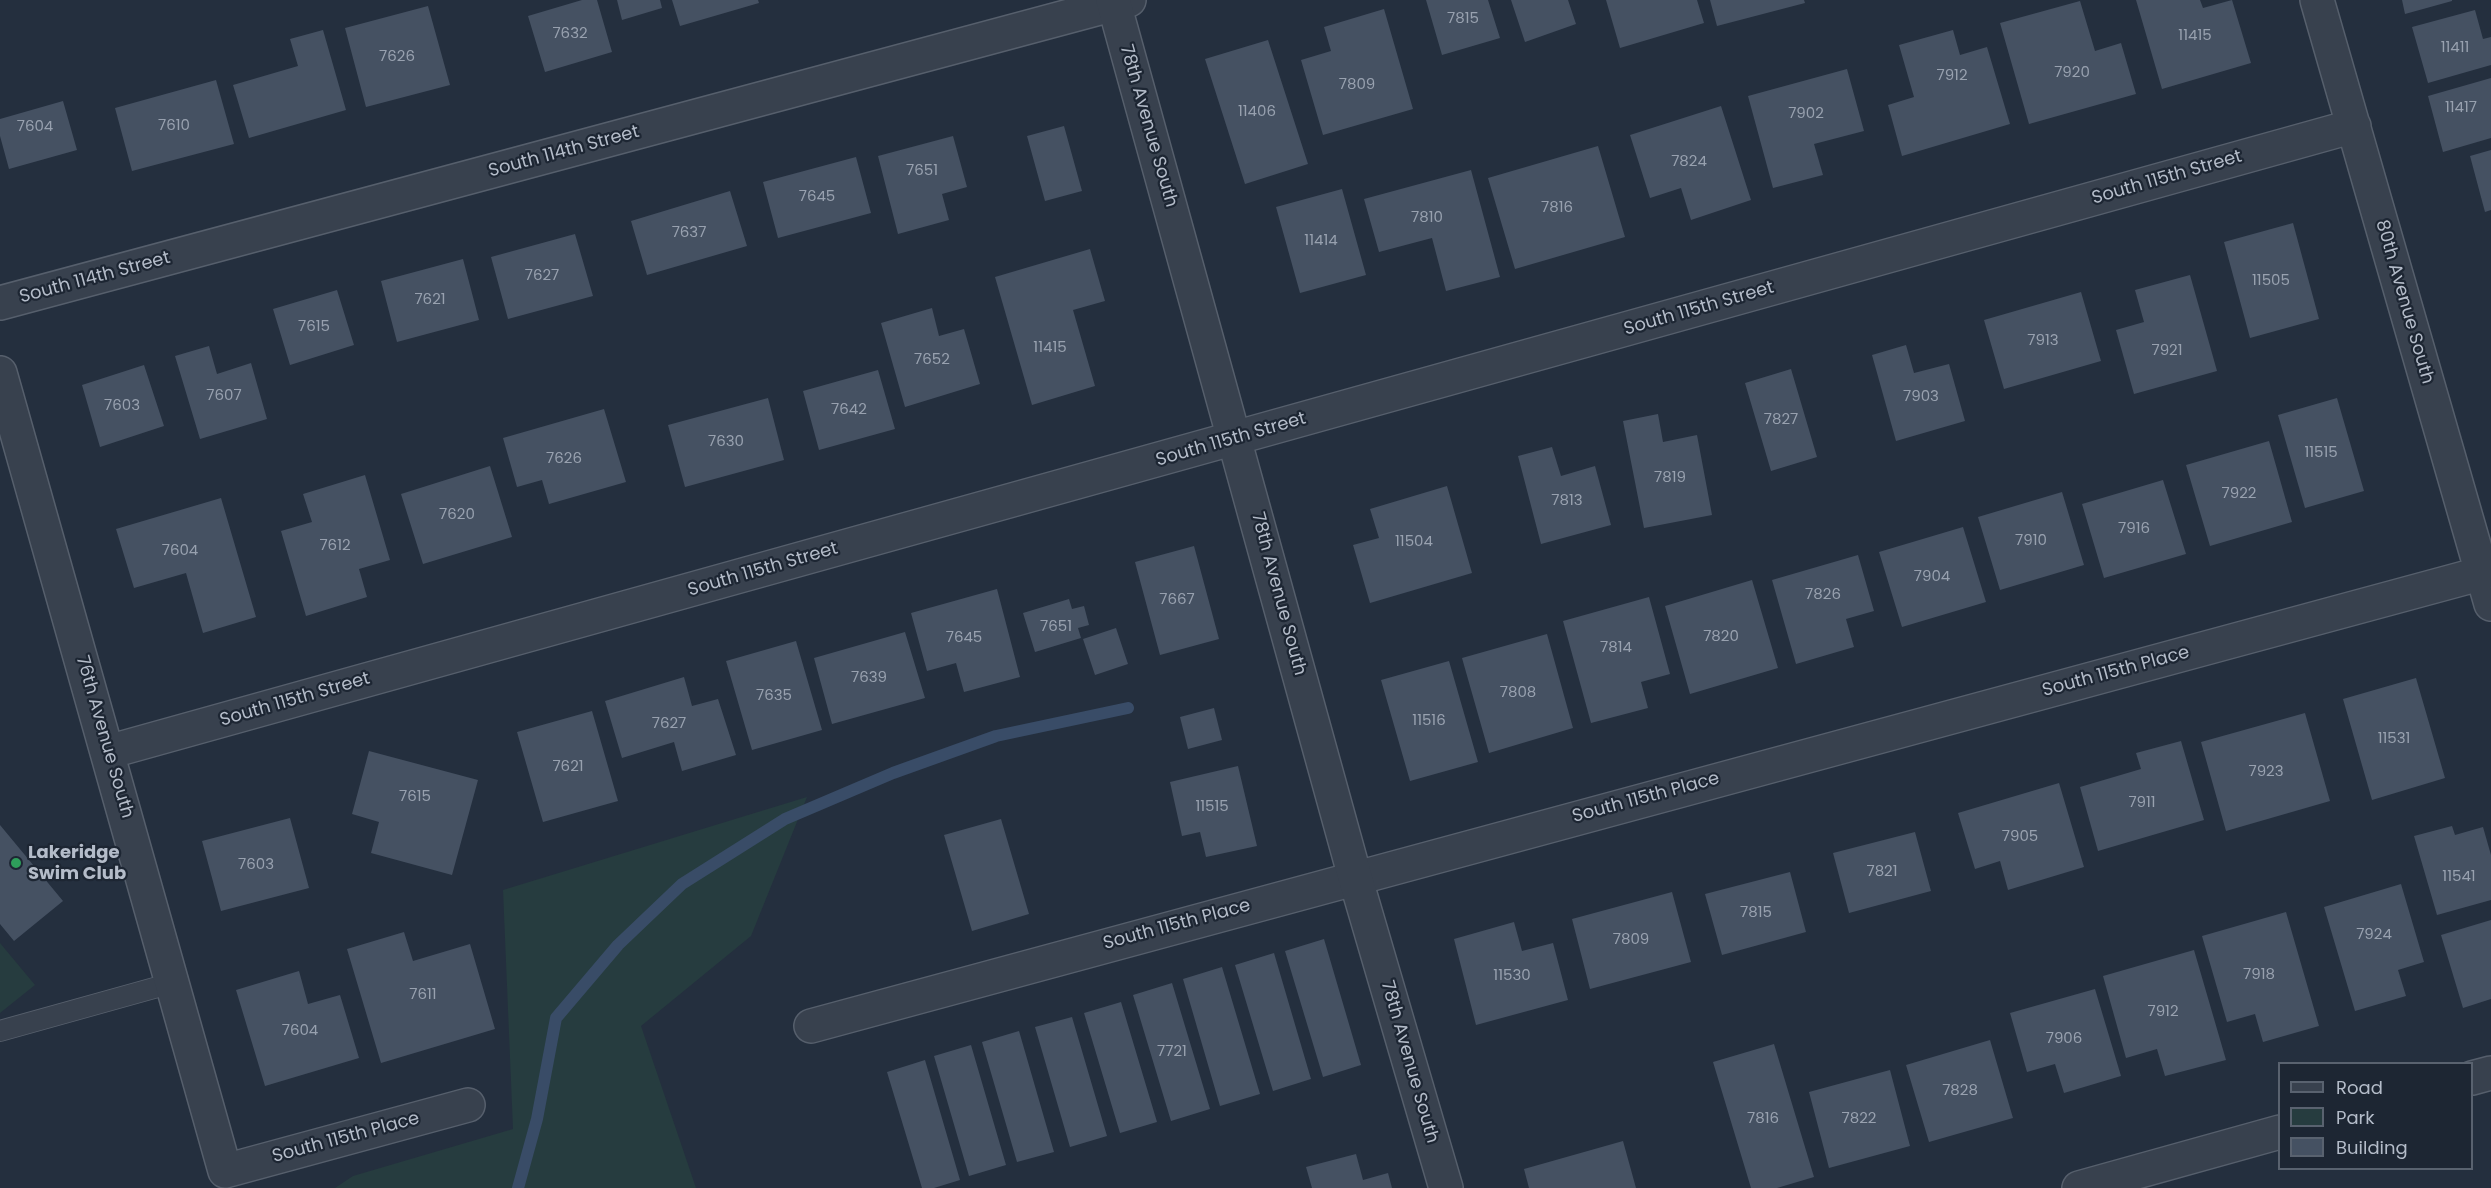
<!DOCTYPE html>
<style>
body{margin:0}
#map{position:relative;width:2491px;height:1188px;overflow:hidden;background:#242f3e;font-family:Poppins,sans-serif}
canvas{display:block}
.legend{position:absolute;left:2278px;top:1062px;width:195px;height:108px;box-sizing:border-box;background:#1d2633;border:2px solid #59626f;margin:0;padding:8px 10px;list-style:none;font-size:18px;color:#b4bcc9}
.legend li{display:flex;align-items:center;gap:12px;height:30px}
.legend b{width:30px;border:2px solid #59626f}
</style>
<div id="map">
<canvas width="2491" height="1188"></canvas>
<ul class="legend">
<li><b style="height:8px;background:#38414e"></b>Road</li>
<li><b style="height:16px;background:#263c3f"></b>Park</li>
<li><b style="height:16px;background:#455162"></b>Building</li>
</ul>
</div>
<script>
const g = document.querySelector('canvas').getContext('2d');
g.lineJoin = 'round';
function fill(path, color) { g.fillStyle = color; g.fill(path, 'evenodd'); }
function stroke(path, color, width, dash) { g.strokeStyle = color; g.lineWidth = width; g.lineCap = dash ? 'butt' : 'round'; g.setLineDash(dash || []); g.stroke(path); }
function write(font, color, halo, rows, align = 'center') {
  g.font = font + ' Poppins,sans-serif'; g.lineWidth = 4.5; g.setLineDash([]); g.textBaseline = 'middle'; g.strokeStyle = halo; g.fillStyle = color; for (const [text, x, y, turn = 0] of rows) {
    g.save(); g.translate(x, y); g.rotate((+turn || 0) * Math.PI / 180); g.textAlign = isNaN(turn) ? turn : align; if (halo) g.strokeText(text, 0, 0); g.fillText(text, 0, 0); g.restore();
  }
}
fill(new Path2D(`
 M 807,797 L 751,936 L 641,1026 L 696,1188 L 335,1188 L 353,1176 L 513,1129 L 503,890 Z
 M 0,943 L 35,985 L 0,1013 Z`), '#263c3f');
stroke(new Path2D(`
 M 518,1188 L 537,1119 L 556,1018 L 618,945 L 682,884 L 785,819 L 893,773 L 996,736 L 1128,708`), '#394c67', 12);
fill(new Path2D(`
 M 582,0 L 597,0 L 612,52 L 545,72 L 528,16 Z
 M 617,0 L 660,0 L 662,8 L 622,20 Z
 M 672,0 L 758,0 L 759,3 L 680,26 Z
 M 1426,0 L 1488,0 L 1500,38 L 1442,55 Z
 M 1511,0 L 1568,0 L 1576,24 L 1525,42 Z
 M 1606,0 L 1697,0 L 1704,23 L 1620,48 Z
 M 1710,0 L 1804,0 L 1805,3 L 1717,26 Z
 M 2136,0 L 2200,0 L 2203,8 L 2232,0 L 2251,63 L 2162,89 Z
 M 2402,0 L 2452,0 L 2452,1 L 2405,14 Z
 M 2080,1 L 2095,51 L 2121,43 L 2136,94 L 2029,124 L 2000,23 Z
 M 428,6 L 450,85 L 366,107 L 345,28 Z
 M 1384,9 L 1413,109 L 1323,135 L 1301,60 L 1331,51 L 1324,27 Z
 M 2475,10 L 2483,39 L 2491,37 L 2491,65 L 2428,83 L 2412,27 Z
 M 323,30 L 346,110 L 249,138 L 233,85 L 298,66 L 290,39 Z
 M 1953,30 L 1960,55 L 1987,47 L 2010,124 L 1902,156 L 1888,105 L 1914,97 L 1899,45 Z
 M 1268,40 L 1308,164 L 1245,184 L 1205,59 Z
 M 1847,69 L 1864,131 L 1814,144 L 1823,175 L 1773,188 L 1748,96 Z
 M 2491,78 L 2491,138 L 2443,152 L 2428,96 Z
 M 216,80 L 234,144 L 132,171 L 115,108 Z
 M 63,101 L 77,150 L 9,169 L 0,136 L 0,119 Z
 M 1721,106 L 1751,200 L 1691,220 L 1681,188 L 1650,198 L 1630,135 Z
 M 1064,126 L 1082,191 L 1045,201 L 1027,136 Z
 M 953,136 L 967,187 L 942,194 L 949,220 L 898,234 L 878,156 Z
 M 1598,146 L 1625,237 L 1515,269 L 1488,178 Z
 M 2491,150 L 2491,210 L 2485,212 L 2470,156 Z
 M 856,157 L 871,213 L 778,238 L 763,182 Z
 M 1471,170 L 1500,277 L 1446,291 L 1432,238 L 1379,252 L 1364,199 Z
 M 1342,189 L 1366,275 L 1300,293 L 1276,207 Z
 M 730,191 L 747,246 L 647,275 L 631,221 Z
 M 2293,223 L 2319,319 L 2250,338 L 2224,242 Z
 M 575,234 L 593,296 L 508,319 L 491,257 Z
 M 1090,249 L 1105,301 L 1073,310 L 1095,386 L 1032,405 L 995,277 Z
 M 463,259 L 479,320 L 397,342 L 381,281 Z
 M 2190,275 L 2217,371 L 2134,394 L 2116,330 L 2144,322 L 2135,290 Z
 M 337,290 L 354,345 L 290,365 L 273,309 Z
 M 2081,292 L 2101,361 L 2004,389 L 1984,320 Z
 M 932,308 L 939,336 L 964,329 L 980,384 L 905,407 L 881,323 Z
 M 1906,345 L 1914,373 L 1949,364 L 1965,421 L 1896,441 L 1872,355 Z
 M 209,346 L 217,374 L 251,363 L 267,419 L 200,439 L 175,356 Z
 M 144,365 L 164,426 L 100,447 L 82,385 Z
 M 1791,369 L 1817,457 L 1771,471 L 1745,383 Z
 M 878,370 L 895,429 L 819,450 L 803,391 Z
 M 768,398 L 784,460 L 685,487 L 668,425 Z
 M 2337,398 L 2364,491 L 2305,508 L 2278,415 Z
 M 604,409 L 626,482 L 549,504 L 542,480 L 517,487 L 503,438 Z
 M 1658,414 L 1663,442 L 1697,435 L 1712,515 L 1644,528 L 1623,421 Z
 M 2269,441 L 2292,522 L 2210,546 L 2186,465 Z
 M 1552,447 L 1561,476 L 1595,466 L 1611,525 L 1541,544 L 1518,456 Z
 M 490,466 L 512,537 L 423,564 L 401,494 Z
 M 365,475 L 390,560 L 359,569 L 367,597 L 306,616 L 281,531 L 312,522 L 303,494 Z
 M 2163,480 L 2186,554 L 2104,578 L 2082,504 Z
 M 1447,486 L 1472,573 L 1370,603 L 1353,545 L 1379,538 L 1370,509 Z
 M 2062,492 L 2084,565 L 2000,590 L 1978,517 Z
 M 221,498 L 256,617 L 203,633 L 186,573 L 134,588 L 116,529 Z
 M 1963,527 L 1986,602 L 1902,627 L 1879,552 Z
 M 1194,546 L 1219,639 L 1160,655 L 1135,562 Z
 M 1858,555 L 1874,611 L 1846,619 L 1854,647 L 1796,664 L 1772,580 Z
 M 1752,580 L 1778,668 L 1690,694 L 1665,606 Z
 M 997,589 L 1020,677 L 964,692 L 956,663 L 927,671 L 911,613 Z
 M 1649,597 L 1670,674 L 1641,682 L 1648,708 L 1591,723 L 1563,621 Z
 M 1069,599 L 1072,609 L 1084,606 L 1089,625 L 1078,628 L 1081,638 L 1035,652 L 1023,613 Z
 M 1116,628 L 1128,664 L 1095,675 L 1083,639 Z
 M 905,632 L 925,698 L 832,724 L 814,658 Z
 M 1547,634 L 1573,728 L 1489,753 L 1462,658 Z
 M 796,641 L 822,730 L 752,750 L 726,661 Z
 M 1449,661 L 1478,762 L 1410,781 L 1381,680 Z
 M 684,677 L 692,706 L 718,699 L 736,755 L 682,771 L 674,742 L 622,758 L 605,701 Z
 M 2416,678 L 2445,778 L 2372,800 L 2343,699 Z
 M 1214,708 L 1222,740 L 1188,749 L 1180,717 Z
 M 592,711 L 618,801 L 543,822 L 517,732 Z
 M 2305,713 L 2330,801 L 2226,831 L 2201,742 Z
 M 2181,741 L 2204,820 L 2098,851 L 2080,787 L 2141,769 L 2136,753 Z
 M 369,751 L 478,780 L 452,875 L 371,853 L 379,822 L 352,814 Z
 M 1238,766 L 1257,846 L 1206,857 L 1200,832 L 1182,836 L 1170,782 Z
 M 2059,783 L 2084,867 L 2008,890 L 2000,861 L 1975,869 L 1958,813 Z
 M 290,818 L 309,888 L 221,911 L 202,841 Z
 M 1001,819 L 1029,914 L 972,931 L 944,835 Z
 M 0,825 L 63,901 L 14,941 L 0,924 Z
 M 2452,826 L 2455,835 L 2483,827 L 2491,855 L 2491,900 L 2437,915 L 2414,836 Z
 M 1915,832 L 1931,891 L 1849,913 L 1833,853 Z
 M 1790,872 L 1806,932 L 1722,955 L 1705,894 Z
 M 2401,884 L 2424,962 L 2398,970 L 2406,996 L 2355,1011 L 2324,907 Z
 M 1672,892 L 1691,962 L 1590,989 L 1572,919 Z
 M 2286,912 L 2319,1026 L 2263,1042 L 2255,1014 L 2227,1022 L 2202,936 Z
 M 2491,920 L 2491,999 L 2463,1008 L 2441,935 Z
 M 1514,922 L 1522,951 L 1553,943 L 1568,1000 L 1476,1025 L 1454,939 Z
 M 404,932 L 413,961 L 470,944 L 495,1029 L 381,1063 L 347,949 Z
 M 1324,939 L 1361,1065 L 1323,1077 L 1285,951 Z
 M 2194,950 L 2226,1060 L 2165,1076 L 2157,1049 L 2126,1058 L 2103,976 Z
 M 1274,953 L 1311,1079 L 1273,1091 L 1235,965 Z
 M 1222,967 L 1260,1094 L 1220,1106 L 1183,979 Z
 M 299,971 L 308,1004 L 340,995 L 359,1058 L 265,1086 L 236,990 Z
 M 1172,983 L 1210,1109 L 1171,1121 L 1133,995 Z
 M 2095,989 L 2121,1076 L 2064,1093 L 2055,1064 L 2027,1072 L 2010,1013 Z
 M 1121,1002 L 1157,1122 L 1120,1133 L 1084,1013 Z
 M 1072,1017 L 1107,1136 L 1070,1147 L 1035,1027 Z
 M 1019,1031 L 1054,1152 L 1017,1162 L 982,1042 Z
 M 1990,1040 L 2013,1118 L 1929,1142 L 1906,1065 Z
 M 1774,1044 L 1814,1177 L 1777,1188 L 1751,1188 L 1713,1062 Z
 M 971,1045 L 1006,1165 L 969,1176 L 934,1056 Z
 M 925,1060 L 960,1180 L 934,1188 L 922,1188 L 887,1072 Z
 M 1890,1070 L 1910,1146 L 1829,1168 L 1809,1092 Z
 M 1623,1141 L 1636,1188 L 1529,1188 L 1524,1169 Z
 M 1356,1154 L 1363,1180 L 1388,1173 L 1392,1188 L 1312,1188 L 1306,1167 Z`), '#455162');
const service = new Path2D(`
 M 0,1031 L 172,983`);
const minor = new Path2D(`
 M 2317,0 L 2491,604
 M 0,303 L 1129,0
 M 0,373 L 225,1171 L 468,1105
 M 108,752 L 2354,126
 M 811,1026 L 2483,573
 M 2472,1078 L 2491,1073
 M 2079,1188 L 2280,1132`);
const tertiary = new Path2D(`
 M 1113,0 L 1355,877 L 1446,1188`);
stroke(service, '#565f6c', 22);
stroke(minor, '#565f6c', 36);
stroke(tertiary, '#565f6c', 36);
stroke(service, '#38414e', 20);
stroke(minor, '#38414e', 33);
stroke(tertiary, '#38414e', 33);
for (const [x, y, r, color] of [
 [16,863,6,"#2e9e5b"]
]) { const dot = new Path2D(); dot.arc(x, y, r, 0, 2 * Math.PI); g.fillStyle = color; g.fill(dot); stroke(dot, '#1d2633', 2); }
write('15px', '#98a1af', null, [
 ["7815",1463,19],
 ["7632",570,34],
 ["11415",2195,36],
 ["11411",2455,48],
 ["7626",397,57],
 ["7920",2072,73],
 ["7912",1952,76],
 ["7809",1357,85],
 ["11417",2461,108],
 ["11406",1257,112],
 ["7902",1806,114],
 ["7610",174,126],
 ["7604",35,127],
 ["7824",1689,162],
 ["7651",922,171],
 ["7645",817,197],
 ["7816",1557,208],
 ["7810",1427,218],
 ["7637",689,233],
 ["11414",1321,241],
 ["7627",542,276],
 ["11505",2271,281],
 ["7621",430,300],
 ["7615",314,327],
 ["7913",2043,341],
 ["11415",1050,348],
 ["7921",2167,351],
 ["7652",932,360],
 ["7607",224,396],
 ["7903",1921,397],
 ["7603",122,406],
 ["7642",849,410],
 ["7827",1781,420],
 ["7630",726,442],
 ["11515",2321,453],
 ["7626",564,459],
 ["7819",1670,478],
 ["7922",2239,494],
 ["7813",1567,501],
 ["7620",457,515],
 ["7916",2134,529],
 ["7910",2031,541],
 ["11504",1414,542],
 ["7612",335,546],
 ["7604",180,551],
 ["7904",1932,577],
 ["7826",1823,595],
 ["7667",1177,600],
 ["7651",1056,627],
 ["7820",1721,637],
 ["7645",964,638],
 ["7814",1616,648],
 ["7639",869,678],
 ["7808",1518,693],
 ["7635",774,696],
 ["11516",1429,721],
 ["7627",669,724],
 ["11531",2394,739],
 ["7621",568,767],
 ["7923",2266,772],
 ["7615",415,797],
 ["7911",2142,803],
 ["11515",1212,807],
 ["7905",2020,837],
 ["7603",256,865],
 ["7821",1882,872],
 ["11541",2459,877],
 ["7815",1756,913],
 ["7924",2374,935],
 ["7809",1631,940],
 ["7918",2259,975],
 ["11530",1512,976],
 ["7611",423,995],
 ["7912",2163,1012],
 ["7604",300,1031],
 ["7906",2064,1039],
 ["7721",1172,1052],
 ["7828",1960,1091],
 ["7816",1763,1119],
 ["7822",1859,1119]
]);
write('18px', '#b4bcc9', '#1d2633', [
 ["78th Avenue South",1148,126,74],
 ["South 114th Street",564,152,-15],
 ["South 115th Street",2167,178,-16],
 ["South 114th Street",95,278,-15],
 ["80th Avenue South",2404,302,74],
 ["South 115th Street",1699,309,-16],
 ["South 115th Street",1231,440,-16],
 ["South 115th Street",763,570,-16],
 ["78th Avenue South",1278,594,75],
 ["South 115th Place",2116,672,-15],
 ["South 115th Street",295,700,-16],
 ["76th Avenue South",104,737,74],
 ["South 115th Place",1646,798,-15],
 ["South 115th Place",1177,925,-15],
 ["78th Avenue South",1409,1062,74],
 ["South 115th Place",346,1138,-15]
]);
write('bold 18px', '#b4bcc9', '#1d2633', [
 ["Lakeridge",28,853],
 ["Swim Club",28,874]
], 'left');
</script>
